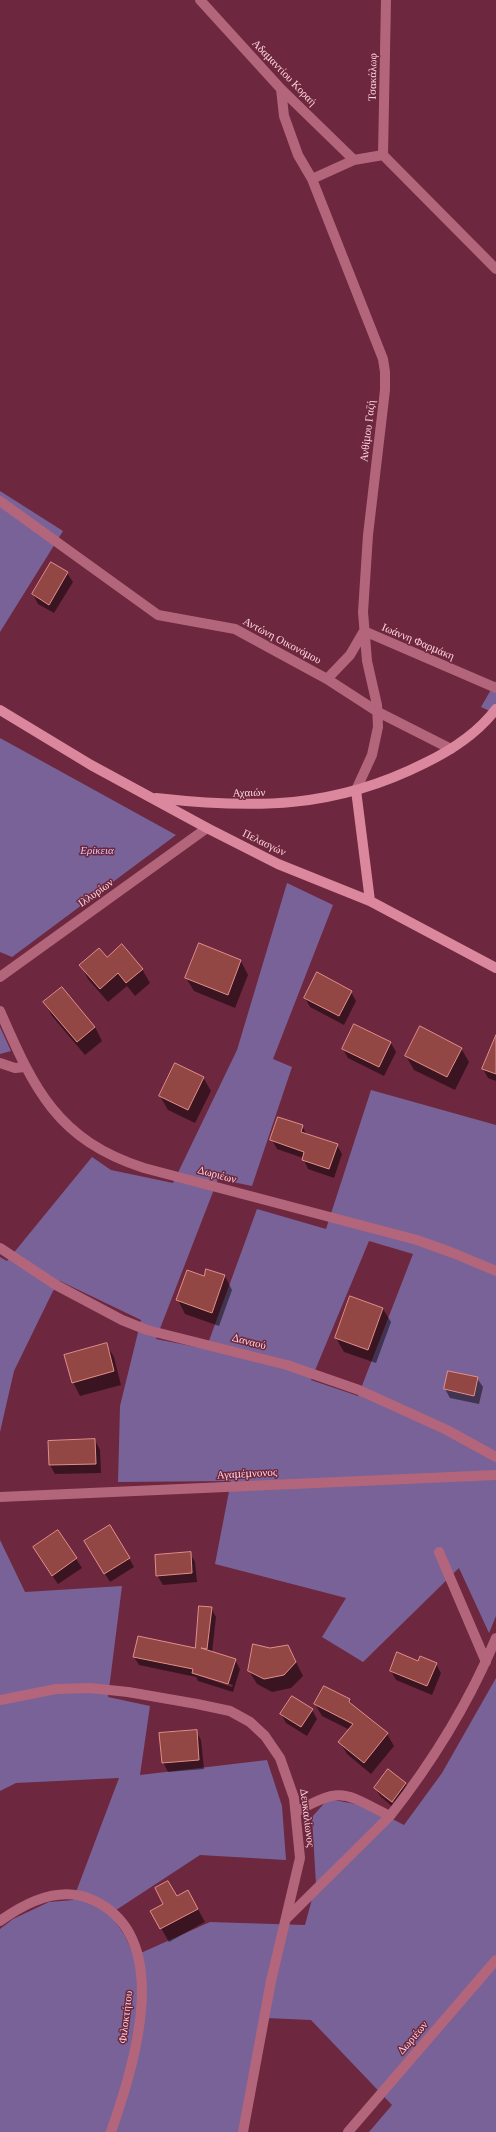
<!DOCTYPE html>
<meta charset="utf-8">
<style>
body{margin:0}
canvas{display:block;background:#6d273e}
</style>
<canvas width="496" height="2132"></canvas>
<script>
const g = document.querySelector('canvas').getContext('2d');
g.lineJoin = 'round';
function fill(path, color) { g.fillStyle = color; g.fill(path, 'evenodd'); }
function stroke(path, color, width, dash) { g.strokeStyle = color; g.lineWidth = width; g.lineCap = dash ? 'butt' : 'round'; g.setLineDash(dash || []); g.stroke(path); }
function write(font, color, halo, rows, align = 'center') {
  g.font = font + ' "PT Serif",serif'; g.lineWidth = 3; g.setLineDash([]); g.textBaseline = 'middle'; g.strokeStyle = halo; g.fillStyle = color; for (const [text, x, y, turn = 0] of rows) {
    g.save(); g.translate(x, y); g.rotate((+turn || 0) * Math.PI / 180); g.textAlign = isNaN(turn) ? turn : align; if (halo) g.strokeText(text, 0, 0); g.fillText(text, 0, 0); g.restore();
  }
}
fill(new Path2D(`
 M 0,491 L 63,531 L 0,632 Z
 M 496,681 L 496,714 L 481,707 Z
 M 0,738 L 176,835 L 12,957 L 0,952 Z
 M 287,883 L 333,905 L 273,1059 L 292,1067 L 252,1186 L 218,1179 L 156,1339 L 206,1349 L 257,1209 L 326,1229 L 371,1090 L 496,1125 L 496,1616 L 489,1633 L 459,1568 L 363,1662 L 322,1637 L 346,1598 L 215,1564 L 231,1481 L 118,1482 L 120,1406 L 141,1320 L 60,1281 L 53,1291 L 14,1371 L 0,1432 L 0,1257 L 7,1261 L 92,1157 L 111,1170 L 173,1183 L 237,1050 ZM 369,1241 L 413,1254 L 358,1396 L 311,1380 Z
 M 0,1027 L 11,1051 L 0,1054 Z
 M 0,1540 L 25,1592 L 122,1586 L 108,1697 L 150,1706 L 140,1775 L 267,1760 L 282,1806 L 286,1860 L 200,1855 L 110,1914 L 125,1936 L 134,1956 L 210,1922 L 305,1925 L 316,1884 L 312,1817 L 328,1799 L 367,1806 L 404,1825 L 442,1773 L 496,1678 L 496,2132 L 369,2132 L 392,2105 L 311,2020 L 266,2018 L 240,2132 L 0,2132 L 0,1929 L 13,1919 L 49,1902 L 73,1900 L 119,1778 L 16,1783 L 0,1791 Z`), '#796297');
fill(new Path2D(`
 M 67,573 L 73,582 L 54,613 L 38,604 L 33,594 Z
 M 200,945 L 241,961 L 248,975 L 235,1008 L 194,991 L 186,978 Z
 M 107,958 L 142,969 L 150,983 L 135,996 L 127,986 L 108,1002 L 88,979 L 81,965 Z
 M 351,992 L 356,1001 L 344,1025 L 310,1007 L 305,998 Z
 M 45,1003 L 95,1027 L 102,1041 L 85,1055 L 52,1016 Z
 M 496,1037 L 496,1081 L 488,1078 L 483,1069 Z
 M 391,1043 L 396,1052 L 384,1076 L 348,1058 L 343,1049 Z
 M 461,1048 L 469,1062 L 455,1090 L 414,1070 L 406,1056 Z
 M 203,1077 L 211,1091 L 195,1123 L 168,1110 L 160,1096 Z
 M 302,1126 L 307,1135 L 337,1145 L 342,1154 L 334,1178 L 308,1169 L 303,1158 L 277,1149 L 272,1140 Z
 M 225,1276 L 232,1290 L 219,1326 L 185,1314 L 178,1300 L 204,1277 Z
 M 351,1297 L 383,1309 L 391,1322 L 376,1363 L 344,1352 L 336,1338 Z
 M 106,1344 L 114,1357 L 121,1385 L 80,1396 L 73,1382 Z
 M 477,1378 L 483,1387 L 479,1404 L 450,1398 L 445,1389 Z
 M 95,1440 L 100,1450 L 101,1473 L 55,1474 L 50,1465 Z
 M 58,1531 L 82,1568 L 58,1584 L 39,1556 Z
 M 91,1551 L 129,1558 L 134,1567 L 110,1582 Z
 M 190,1553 L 195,1562 L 197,1582 L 163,1585 L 157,1575 Z
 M 211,1608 L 216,1617 L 212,1653 L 235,1660 L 240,1669 L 233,1692 L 198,1681 L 196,1677 L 139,1665 L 134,1657 L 196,1649 ZM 194,1672 L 233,1685 L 232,1687 L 194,1674 Z
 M 288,1646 L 303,1676 L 291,1688 L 272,1692 L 257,1684 L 249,1671 L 270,1649 Z
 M 418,1662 L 436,1664 L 441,1673 L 432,1695 L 396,1680 L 391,1671 Z
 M 350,1700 L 353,1707 L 387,1734 L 394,1746 L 371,1774 L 347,1754 L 340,1742 L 350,1730 L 322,1716 L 315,1704 Z
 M 312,1710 L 317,1719 L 307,1736 L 286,1723 L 281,1714 Z
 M 196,1731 L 201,1740 L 204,1769 L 168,1772 L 163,1762 Z
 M 388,1771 L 406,1784 L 411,1793 L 398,1811 L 381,1797 L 375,1788 ZM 381,1792 L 397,1804 L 396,1806 L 381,1795 Z
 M 176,1897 L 195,1904 L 205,1922 L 169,1942 L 151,1911 Z`), '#0007');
const building = new Path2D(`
 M 51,562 L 68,572 L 49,605 L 32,594 Z
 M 199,943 L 241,960 L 228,995 L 185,978 Z
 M 122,944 L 143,969 L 126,983 L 118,973 L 100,989 L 79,965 L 99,948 L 107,957 Z
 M 317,972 L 352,991 L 339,1016 L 304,998 Z
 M 62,987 L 95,1027 L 77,1042 L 43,1002 Z
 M 354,1024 L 391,1042 L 379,1067 L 342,1049 Z
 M 420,1026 L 462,1048 L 447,1077 L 405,1056 Z
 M 496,1035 L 496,1074 L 482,1069 Z
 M 175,1063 L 204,1077 L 188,1110 L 159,1096 Z
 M 278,1117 L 303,1125 L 301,1132 L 338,1144 L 329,1169 L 302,1160 L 304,1152 L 270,1140 Z
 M 206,1269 L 225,1275 L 212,1313 L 176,1300 L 187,1270 L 204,1276 Z
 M 350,1296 L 383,1308 L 368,1350 L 335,1338 Z
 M 107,1343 L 114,1371 L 72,1383 L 64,1355 Z
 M 448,1371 L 478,1377 L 474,1396 L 444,1389 Z
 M 95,1439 L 96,1464 L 49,1465 L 48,1441 Z
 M 110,1525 L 130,1558 L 104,1574 L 84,1541 Z
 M 58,1530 L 77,1558 L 52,1576 L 33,1547 Z
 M 191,1552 L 192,1573 L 156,1576 L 155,1555 Z
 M 199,1606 L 212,1607 L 207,1649 L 201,1648 L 236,1659 L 228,1684 L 192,1673 L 193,1669 L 133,1657 L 138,1636 L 195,1648 Z
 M 253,1644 L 270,1648 L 288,1645 L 296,1662 L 284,1675 L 264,1679 L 248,1671 Z
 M 397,1652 L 418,1661 L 420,1656 L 437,1663 L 427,1686 L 390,1671 Z
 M 324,1686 L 350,1699 L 349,1702 L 388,1733 L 364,1763 L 338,1742 L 353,1724 L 314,1704 Z
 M 292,1696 L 313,1709 L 301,1727 L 280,1714 Z
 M 197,1730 L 199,1760 L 162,1763 L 159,1733 Z
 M 388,1769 L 406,1783 L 392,1802 L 374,1788 Z
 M 168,1881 L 177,1896 L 188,1890 L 198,1909 L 160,1929 L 150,1911 L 163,1904 L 155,1888 Z`);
fill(building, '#924745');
stroke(building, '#e08e89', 1);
stroke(new Path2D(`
 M 200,0 L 281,89 L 354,160
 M 281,89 L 284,116 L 298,155 L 312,179 L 383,359 L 385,372 L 385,390 L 368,535 L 363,612 L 367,661 L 377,705 L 378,727 L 372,755 L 356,790
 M 383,155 L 496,269
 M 383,155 L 386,0
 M 312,179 L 354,160 L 383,155
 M 0,501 L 158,615 L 235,629 L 327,679 L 378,712 L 451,749
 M 327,679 L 350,655 L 364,631 L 496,688
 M 0,977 L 207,828
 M 0,1011 C 34,1089 57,1140 144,1168 L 417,1240 L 453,1253 L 496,1271
 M 0,1063 L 15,1068 L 25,1067
 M 0,1248 L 56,1285 L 122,1320 L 147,1330 L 287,1365 L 359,1390 L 447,1430 L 496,1457
 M 0,1497 L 496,1475
 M 439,1552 L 486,1662
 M 0,1700 L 56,1689 L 90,1688 L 128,1692 L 197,1704 L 230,1711 L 250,1722 L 265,1736 L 280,1758 L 294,1798 L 300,1858 L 271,1981 L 243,2132
 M 296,1812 C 343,1785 345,1794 390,1816
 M 286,1919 L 390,1816 C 434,1760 469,1703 496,1638
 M 0,1921 C 26,1902 61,1885 93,1900 C 176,1938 133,2068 111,2132
 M 348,2132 L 496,1960`), '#b3667b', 10);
stroke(new Path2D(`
 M 0,710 L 91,765 L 207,828 L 278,864 L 370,901 L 496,968
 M 356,790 L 370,901
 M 156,798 C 255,809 334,809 425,763 C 452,750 477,734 496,709`), '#db889e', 10);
write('11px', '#fed2dc', '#6d273e', [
 ["Αδαμαντίου Κοραή",284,73,46],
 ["Τσακάλωφ",373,77,-89],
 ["Ανθίμου Γαζή",368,431,-83],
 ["Αντώνη Οικονόμου",282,641,28],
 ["Ιωάννη Φαρμάκη",418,642,23],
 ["Αχαιών",249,793,-1],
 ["Πελασγών",264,843,26],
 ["Ιλλυρίων",96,893,-36],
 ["Δωριέων",217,1175,15],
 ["Δαναού",249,1342,14],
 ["Αγαμέμνονος",247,1474,-3],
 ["Δευκαλίωνος",307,1818,83],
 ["Φιλοκτήτου",126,2017,-83],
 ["Δωριέων",413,2038,-49]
]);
write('italic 11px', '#dac7f6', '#6d273e', [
 ["Ερίκεια",97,851]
]);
</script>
